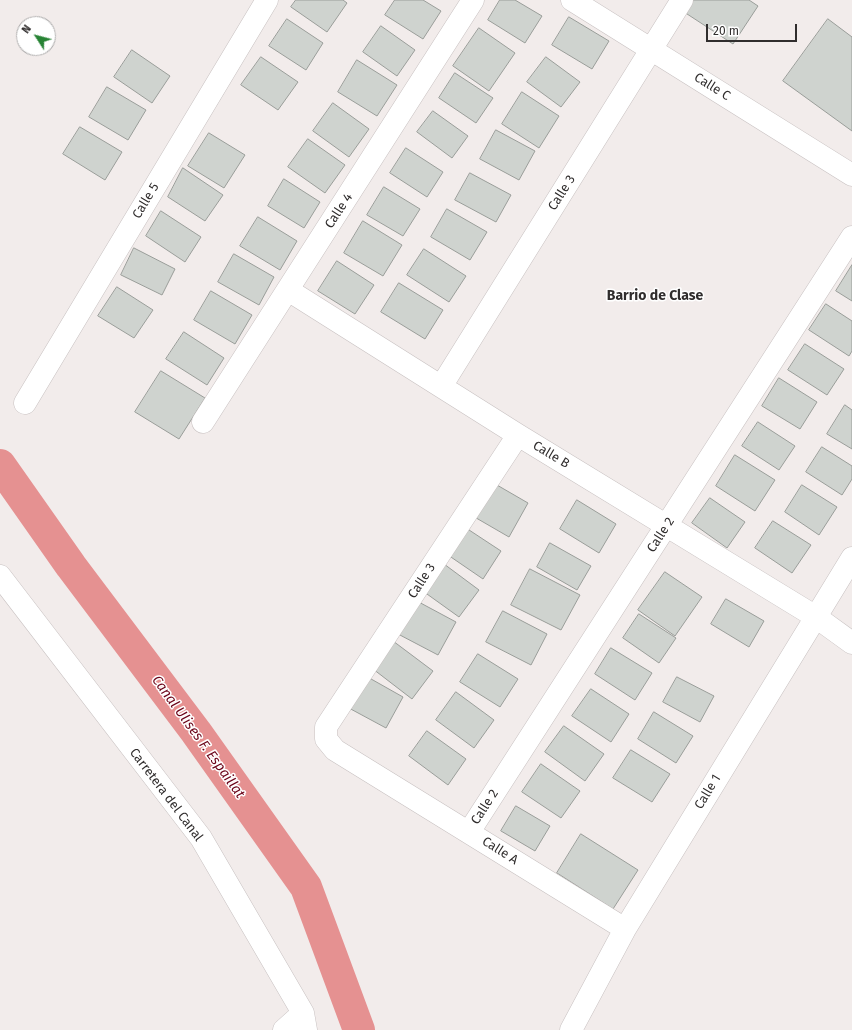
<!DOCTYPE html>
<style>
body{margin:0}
#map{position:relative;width:852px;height:1030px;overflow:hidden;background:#f2eceb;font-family:"Fira Sans",sans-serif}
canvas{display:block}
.north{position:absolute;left:16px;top:16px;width:40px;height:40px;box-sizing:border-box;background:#fff;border:1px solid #acabab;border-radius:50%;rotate:306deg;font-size:11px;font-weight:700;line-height:16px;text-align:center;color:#302d2d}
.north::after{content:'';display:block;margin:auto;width:14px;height:18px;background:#278334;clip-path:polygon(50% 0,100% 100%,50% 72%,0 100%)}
.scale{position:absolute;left:706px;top:24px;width:91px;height:18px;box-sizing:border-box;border:2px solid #302d2d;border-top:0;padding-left:5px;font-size:12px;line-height:14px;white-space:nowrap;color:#302d2d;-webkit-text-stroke:3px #fff;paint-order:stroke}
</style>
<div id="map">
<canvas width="852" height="1030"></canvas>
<div class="north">N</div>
<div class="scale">20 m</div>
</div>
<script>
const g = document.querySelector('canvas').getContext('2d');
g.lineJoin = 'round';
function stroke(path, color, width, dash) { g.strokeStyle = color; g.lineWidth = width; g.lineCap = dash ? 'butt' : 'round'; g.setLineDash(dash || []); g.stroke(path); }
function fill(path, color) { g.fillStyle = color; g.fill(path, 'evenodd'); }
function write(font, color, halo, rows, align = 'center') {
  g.font = font + ' "Fira Sans",sans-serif'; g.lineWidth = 3; g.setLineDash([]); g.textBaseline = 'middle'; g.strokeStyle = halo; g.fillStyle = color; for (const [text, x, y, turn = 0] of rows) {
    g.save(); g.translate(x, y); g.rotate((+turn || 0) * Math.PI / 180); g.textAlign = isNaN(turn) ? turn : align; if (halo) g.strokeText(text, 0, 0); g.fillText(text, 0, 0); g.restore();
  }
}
stroke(new Path2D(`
 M 0,465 L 71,566 L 196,732 L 306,887 L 359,1030`), '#e59191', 32);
const building = new Path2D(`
 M 296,0 L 343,0 L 347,3 L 327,32 L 291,7 Z
 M 395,0 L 423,0 L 441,11 L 423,39 L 385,15 Z
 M 500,0 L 515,0 L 542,16 L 525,43 L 488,20 Z
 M 688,0 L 749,0 L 758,6 L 733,44 L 681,10 Z
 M 569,17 L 609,41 L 592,69 L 552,45 Z
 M 287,19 L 323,43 L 306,70 L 269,46 Z
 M 828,19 L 852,37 L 852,131 L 783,81 Z
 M 381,26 L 415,50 L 397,76 L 363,52 Z
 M 479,28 L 515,53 L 489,91 L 453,66 Z
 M 132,50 L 170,76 L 152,103 L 114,77 Z
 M 261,57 L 298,82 L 278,110 L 241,85 Z
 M 546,57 L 580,82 L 561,107 L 527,82 Z
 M 357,60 L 397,85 L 377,116 L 338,92 Z
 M 455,73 L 493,98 L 476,123 L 439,98 Z
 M 107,87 L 146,110 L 128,140 L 89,117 Z
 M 522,92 L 559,116 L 539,148 L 502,124 Z
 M 333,103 L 369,129 L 349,157 L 313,131 Z
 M 433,111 L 468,136 L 452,158 L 417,132 Z
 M 80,127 L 122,152 L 105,180 L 63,154 Z
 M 496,130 L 535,151 L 519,180 L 480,159 Z
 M 209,133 L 245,155 L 224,188 L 188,166 Z
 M 308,139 L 345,165 L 325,193 L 288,167 Z
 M 406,148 L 443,172 L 427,197 L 390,173 Z
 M 183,168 L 223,195 L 205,221 L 168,197 Z
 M 470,173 L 511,195 L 496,222 L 455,200 Z
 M 284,179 L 320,202 L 304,228 L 268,206 Z
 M 384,187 L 420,209 L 403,236 L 367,215 Z
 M 447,209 L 487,232 L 470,260 L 431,237 Z
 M 161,211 L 201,237 L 185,262 L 146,236 Z
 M 258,217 L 297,241 L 280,270 L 240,246 Z
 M 363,221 L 402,245 L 383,276 L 344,253 Z
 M 134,248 L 175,269 L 162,295 L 121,275 Z
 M 424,249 L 466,276 L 449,302 L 407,275 Z
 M 234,254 L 274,277 L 259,305 L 218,282 Z
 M 337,261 L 374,285 L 355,314 L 318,291 Z
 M 852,265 L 852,301 L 836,291 Z
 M 399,283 L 443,310 L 425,339 L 381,312 Z
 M 117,287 L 153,310 L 134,338 L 98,316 Z
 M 211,291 L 252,315 L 235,344 L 194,320 Z
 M 826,304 L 852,321 L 852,351 L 849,356 L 809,330 Z
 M 184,332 L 224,358 L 207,385 L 166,359 Z
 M 805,344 L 844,369 L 827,395 L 788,370 Z
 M 161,371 L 205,398 L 179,439 L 135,412 Z
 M 779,378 L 817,402 L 800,429 L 762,406 Z
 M 845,405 L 852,410 L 852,449 L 827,434 Z
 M 758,422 L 795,446 L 779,470 L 742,446 Z
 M 822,447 L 852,466 L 852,479 L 842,495 L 806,472 Z
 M 735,455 L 775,480 L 755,511 L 716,486 Z
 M 490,481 L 528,503 L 509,537 L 471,515 Z
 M 802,485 L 837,507 L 819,535 L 785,512 Z
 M 710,498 L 745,522 L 727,548 L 692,523 Z
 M 577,500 L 616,524 L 599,553 L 560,529 Z
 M 773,521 L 811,545 L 792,573 L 755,548 Z
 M 463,526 L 501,551 L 483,579 L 445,553 Z
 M 550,543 L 591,566 L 577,590 L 537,567 Z
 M 440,561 L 479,590 L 459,617 L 420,589 Z
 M 530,569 L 580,595 L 561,630 L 511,605 Z
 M 665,572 L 702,597 L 675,636 L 638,610 Z
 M 726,599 L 764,621 L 749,647 L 711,624 Z
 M 415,600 L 456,622 L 438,655 L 398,634 Z
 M 503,611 L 547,634 L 531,665 L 486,642 Z
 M 639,614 L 676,638 L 659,663 L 623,638 Z
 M 393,641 L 433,671 L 412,699 L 373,669 Z
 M 611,648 L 652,673 L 635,700 L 595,674 Z
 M 478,654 L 518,679 L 500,707 L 460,682 Z
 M 364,675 L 403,697 L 386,728 L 347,707 Z
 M 677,677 L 714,696 L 700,722 L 663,702 Z
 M 591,689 L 629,714 L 611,742 L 572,716 Z
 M 456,692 L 494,720 L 474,748 L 436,720 Z
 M 654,712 L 693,736 L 676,763 L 638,739 Z
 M 564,726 L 604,754 L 585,781 L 545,752 Z
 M 427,731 L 466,759 L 448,785 L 409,756 Z
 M 631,750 L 670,774 L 652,802 L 613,778 Z
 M 541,764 L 580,791 L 561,818 L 522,792 Z
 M 516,806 L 550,826 L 535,851 L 501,831 Z
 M 581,834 L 638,870 L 613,909 L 557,873 Z`);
fill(building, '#cfd3cf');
stroke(building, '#999d99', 1);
const minor = new Path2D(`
 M 572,0 L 852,175
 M 288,290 L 518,435 L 816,617 L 852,643
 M 442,385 L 682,0
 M 25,403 L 267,0
 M 203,422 L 473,0
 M 518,435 L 326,727 L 326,739 L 335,750 L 625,929
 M 0,576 L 201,838 L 303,1013 L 306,1030
 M 469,832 L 852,237
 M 284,1030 L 303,1013
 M 571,1030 L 625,929 L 852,558`);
stroke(minor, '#c7c0c0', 23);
stroke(minor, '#fff', 22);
write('13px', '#302d2d', '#fff', [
 ["Calle C",712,87,32],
 ["Calle 3",562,193,-58],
 ["Calle 5",146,201,-59],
 ["Calle 4",339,211,-57],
 ["Calle B",551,455,31],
 ["Calle 2",661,535,-57],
 ["Calle 3",422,581,-57],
 ["Calle 1",708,792,-59],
 ["Carretera del Canal",166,795,53],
 ["Calle 2",485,807,-57],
 ["Calle A",500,851,32]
]);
write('bold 14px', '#302d2d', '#fff', [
 ["Barrio de Clase",655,296]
]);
write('italic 14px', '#6a0217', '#fff', [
 ["Canal Ulises F. Espaillat",198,737,54]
]);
</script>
